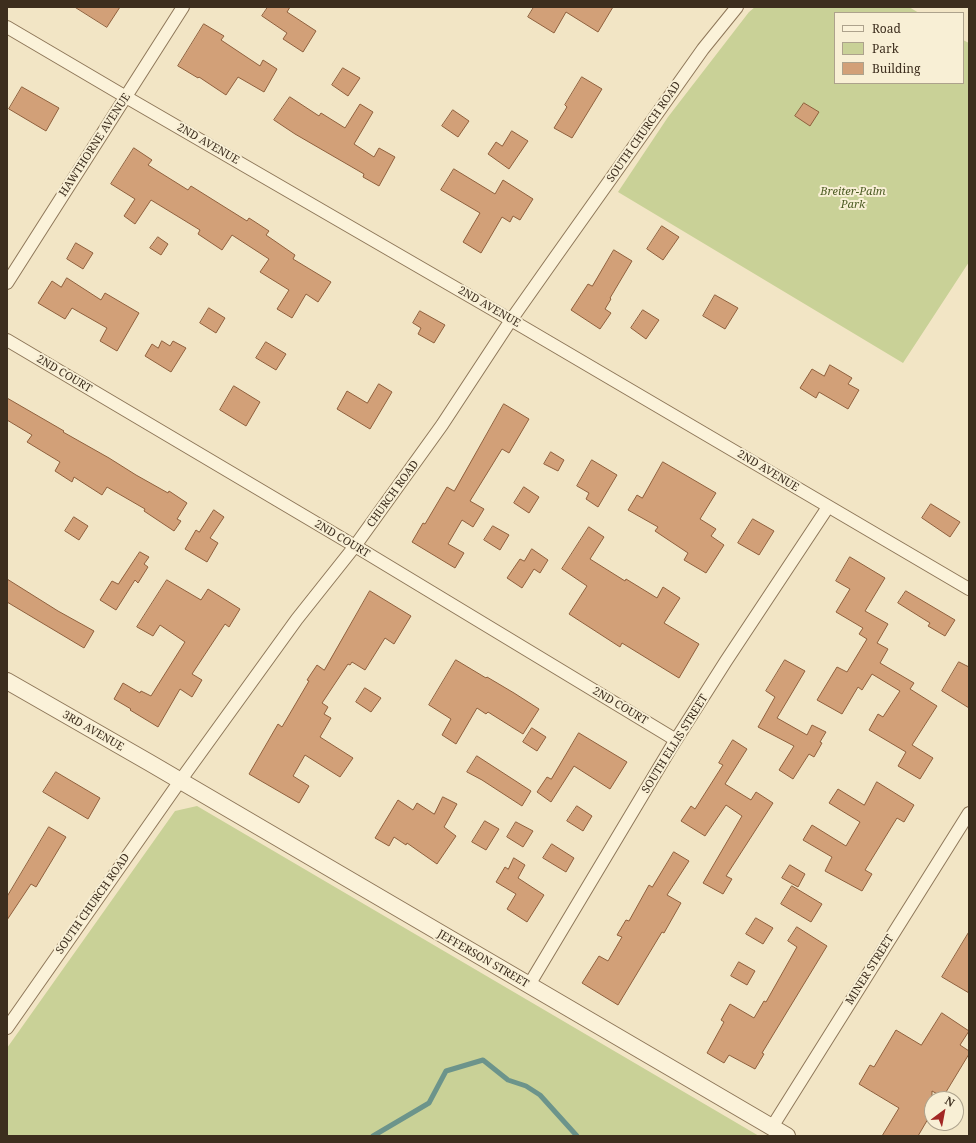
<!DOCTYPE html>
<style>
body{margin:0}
#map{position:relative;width:976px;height:1143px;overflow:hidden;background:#f2e5c5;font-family:"Noto Serif",serif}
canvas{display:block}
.frame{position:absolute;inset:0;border:8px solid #3d2e1e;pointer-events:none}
.legend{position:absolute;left:834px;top:12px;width:130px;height:72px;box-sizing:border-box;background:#f8efd5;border:1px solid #ada28c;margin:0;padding:5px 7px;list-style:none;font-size:12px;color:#3d2e1e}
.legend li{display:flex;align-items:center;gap:8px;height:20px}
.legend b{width:20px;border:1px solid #ada28c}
.north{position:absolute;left:924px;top:1091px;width:40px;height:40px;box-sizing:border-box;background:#f8efd5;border:1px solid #ada28c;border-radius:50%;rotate:32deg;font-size:11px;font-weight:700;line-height:16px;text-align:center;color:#3d2e1e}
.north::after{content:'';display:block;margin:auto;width:14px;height:18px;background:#a22724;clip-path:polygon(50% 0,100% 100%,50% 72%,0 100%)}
</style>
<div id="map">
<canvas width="976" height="1143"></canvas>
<div class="frame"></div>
<ul class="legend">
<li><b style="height:5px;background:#fbf2d9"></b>Road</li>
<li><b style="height:11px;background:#c9d197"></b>Park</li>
<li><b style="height:11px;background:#d2a078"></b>Building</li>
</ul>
<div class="north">N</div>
</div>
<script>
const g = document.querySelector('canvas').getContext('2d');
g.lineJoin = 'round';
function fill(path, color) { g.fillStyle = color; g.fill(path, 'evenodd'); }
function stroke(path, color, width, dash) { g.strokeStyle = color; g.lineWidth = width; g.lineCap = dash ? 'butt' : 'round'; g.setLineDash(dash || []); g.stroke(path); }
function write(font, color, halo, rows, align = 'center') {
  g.font = font + ' "Noto Serif",serif'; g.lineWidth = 4; g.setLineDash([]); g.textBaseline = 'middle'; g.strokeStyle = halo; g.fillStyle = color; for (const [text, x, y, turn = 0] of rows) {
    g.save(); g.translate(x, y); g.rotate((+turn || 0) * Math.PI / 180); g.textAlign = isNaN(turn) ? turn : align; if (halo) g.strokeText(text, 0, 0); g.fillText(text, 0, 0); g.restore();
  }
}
fill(new Path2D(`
 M 755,7 L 909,7 L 919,13 L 835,13 L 835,83 L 963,83 L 963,40 L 969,43 L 969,262 L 903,363 L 618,192 L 668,117 L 749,12 Z
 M 197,806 L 759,1136 L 7,1136 L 7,1048 L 175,811 Z`), '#c9d197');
stroke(new Path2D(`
 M 373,1136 L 429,1103 L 446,1071 L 483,1060 L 508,1080 L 526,1086 L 540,1095 L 577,1136`), '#6c948b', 5);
const building = new Path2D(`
 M 75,7 L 120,7 L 107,27 Z
 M 268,7 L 290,7 L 287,12 L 316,31 L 303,52 L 283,39 L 287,33 L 262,16 Z
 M 534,7 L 613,7 L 598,32 L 566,12 L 554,33 L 528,17 Z
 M 204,24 L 224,36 L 221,40 L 260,66 L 263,60 L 277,69 L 264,92 L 238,77 L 226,95 L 199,77 L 198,78 L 178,66 Z
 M 343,68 L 360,78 L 348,96 L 332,85 Z
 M 582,77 L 602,89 L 572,138 L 554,128 L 567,107 L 565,105 Z
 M 22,87 L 59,108 L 46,131 L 9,109 Z
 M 290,97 L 319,116 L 321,113 L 345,128 L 360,104 L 373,112 L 354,144 L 374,157 L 379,148 L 395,157 L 379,186 L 363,177 L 364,174 L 295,134 L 274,120 Z
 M 804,103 L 819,112 L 810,126 L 795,116 Z
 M 453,110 L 469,121 L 458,137 L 442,126 Z
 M 512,131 L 528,141 L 509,169 L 488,154 L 496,142 L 502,146 Z
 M 134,148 L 152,160 L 148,165 L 188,190 L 191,186 L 247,221 L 249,218 L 269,231 L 266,235 L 295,255 L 293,259 L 331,282 L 318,302 L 306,294 L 292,318 L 277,309 L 289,290 L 260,272 L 269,259 L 232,235 L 222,250 L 198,234 L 200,230 L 151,200 L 135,224 L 124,216 L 135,199 L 111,184 Z
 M 454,169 L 495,194 L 503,180 L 533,199 L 520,220 L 513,216 L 510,222 L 502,217 L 481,253 L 463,242 L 480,213 L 441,190 Z
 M 662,226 L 679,237 L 663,260 L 647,249 Z
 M 158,237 L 168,244 L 161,255 L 150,248 Z
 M 76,243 L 93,253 L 83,269 L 67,259 Z
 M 614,250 L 632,261 L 610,298 L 611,299 L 605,309 L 611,313 L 600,329 L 571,310 L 588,284 L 592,286 Z
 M 67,278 L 101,300 L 105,293 L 139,313 L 117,351 L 100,341 L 107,328 L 72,308 L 65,319 L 38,303 L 52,281 L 61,287 Z
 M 715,295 L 738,308 L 725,329 L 703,316 Z
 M 209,308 L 225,318 L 216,333 L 200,323 Z
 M 643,310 L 659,320 L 646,339 L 631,328 Z
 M 420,311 L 445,325 L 434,343 L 418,334 L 421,328 L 413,323 Z
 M 162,341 L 170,346 L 173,341 L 186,348 L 171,372 L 145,356 L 152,344 L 158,348 Z
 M 266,342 L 286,354 L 276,370 L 256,358 Z
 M 830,365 L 852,378 L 848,384 L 859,390 L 848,409 L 819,392 L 816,398 L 800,388 L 812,369 L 824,376 Z
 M 379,384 L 392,392 L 370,429 L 337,409 L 347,391 L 367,403 Z
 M 234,386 L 260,402 L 246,426 L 220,410 Z
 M 7,398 L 64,431 L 63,432 L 109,458 L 136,475 L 168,493 L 169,491 L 187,503 L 177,519 L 181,521 L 174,531 L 144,511 L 145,509 L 107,487 L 102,495 L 74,477 L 72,482 L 55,471 L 60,462 L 27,442 L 32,435 L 7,420 Z
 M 504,404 L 529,419 L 509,453 L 502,449 L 470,501 L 484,509 L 473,527 L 462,520 L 448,544 L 464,553 L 455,568 L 412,542 L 423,523 L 425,524 L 447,487 L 454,491 Z
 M 551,452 L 564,460 L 558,471 L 544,464 Z
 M 592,460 L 617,475 L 598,507 L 586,499 L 589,493 L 577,486 Z
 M 663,462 L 716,493 L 700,519 L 716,529 L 711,536 L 724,545 L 706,573 L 684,560 L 688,553 L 655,531 L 658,527 L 628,510 L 637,495 L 642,498 Z
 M 524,487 L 539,497 L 529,513 L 514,503 Z
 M 931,504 L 960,522 L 950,537 L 922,518 Z
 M 214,510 L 224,517 L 210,538 L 218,543 L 207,562 L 185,549 L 196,530 L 199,532 Z
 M 74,517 L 88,526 L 79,540 L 65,531 Z
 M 753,519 L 774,531 L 759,555 L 738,543 Z
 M 493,526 L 509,535 L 500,550 L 484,540 Z
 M 589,527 L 604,537 L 590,559 L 625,581 L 626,579 L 657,598 L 663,587 L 680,598 L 664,623 L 699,644 L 679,678 L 622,643 L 620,647 L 569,614 L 587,586 L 562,569 Z
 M 532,549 L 548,560 L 540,573 L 534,569 L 522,588 L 507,578 L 520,559 L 524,561 Z
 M 140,552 L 149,557 L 144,564 L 148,567 L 138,583 L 135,580 L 116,610 L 100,600 L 112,581 L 118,584 Z
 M 850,557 L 885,578 L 865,611 L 888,624 L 877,643 L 888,649 L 880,663 L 914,683 L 910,689 L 937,706 L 912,745 L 933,758 L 920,779 L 898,766 L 906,752 L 869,730 L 878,714 L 883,717 L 900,691 L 872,674 L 862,690 L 858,687 L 842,714 L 817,700 L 837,667 L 847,672 L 867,639 L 859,634 L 863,628 L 836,612 L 850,589 L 836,581 Z
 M 7,579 L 58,611 L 94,631 L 84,648 L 7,602 Z
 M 167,580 L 201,600 L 208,589 L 240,609 L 229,627 L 225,624 L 192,674 L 202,680 L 192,697 L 180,689 L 158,727 L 130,710 L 131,709 L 114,699 L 123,683 L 140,693 L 141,691 L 151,696 L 185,642 L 160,625 L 153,636 L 137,627 Z
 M 370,591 L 411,616 L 394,644 L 385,638 L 365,670 L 352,662 L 350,665 L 348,664 L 322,703 L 328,707 L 324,714 L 331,718 L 320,737 L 353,758 L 340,777 L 305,755 L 293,776 L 309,786 L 299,803 L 249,774 L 278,724 L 282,727 L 309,681 L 307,680 L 317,665 L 324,670 Z
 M 906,591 L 955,620 L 945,636 L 928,626 L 930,623 L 898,603 Z
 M 456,660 L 486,678 L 487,677 L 514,693 L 539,709 L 523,734 L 488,712 L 486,714 L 477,708 L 456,744 L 442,735 L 451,719 L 429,705 Z
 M 785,660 L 805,671 L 777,718 L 807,735 L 812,725 L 826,732 L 820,742 L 822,743 L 814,757 L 809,754 L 793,779 L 779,770 L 794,746 L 758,727 L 775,697 L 766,691 Z
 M 959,662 L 969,667 L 969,708 L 942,691 Z
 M 365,688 L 381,698 L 371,712 L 356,702 Z
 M 532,728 L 546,737 L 537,751 L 523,742 Z
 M 579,733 L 627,762 L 610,789 L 574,766 L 551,802 L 537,792 L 547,777 L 551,779 Z
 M 733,740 L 747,749 L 725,784 L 751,800 L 756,792 L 773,803 L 726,876 L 732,879 L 723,894 L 703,883 L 742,816 L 726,805 L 705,836 L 681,821 L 691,806 L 695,809 L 723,765 L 719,763 Z
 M 477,756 L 531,791 L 522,806 L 482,780 L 467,772 Z
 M 56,772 L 100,798 L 88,819 L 43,792 Z
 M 877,782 L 914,805 L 904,822 L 897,818 L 865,870 L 872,874 L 862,891 L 825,871 L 832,857 L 803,840 L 812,825 L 846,846 L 860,822 L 829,803 L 838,789 L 864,805 Z
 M 443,797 L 457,804 L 444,827 L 456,836 L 437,864 L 407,843 L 406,845 L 394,837 L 389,846 L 375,838 L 398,800 L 413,810 L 417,803 L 434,814 Z
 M 577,806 L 592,816 L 583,831 L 567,821 Z
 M 485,821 L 499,829 L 486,850 L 472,842 Z
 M 516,822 L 533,831 L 523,847 L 507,837 Z
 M 49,827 L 66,837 L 36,887 L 31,884 L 7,920 L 7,897 Z
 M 552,844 L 574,858 L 566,872 L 543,858 Z
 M 674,852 L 689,861 L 667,895 L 681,903 L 664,933 L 662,932 L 618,1005 L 582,983 L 599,956 L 608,961 L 622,937 L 617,935 L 626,920 L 629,921 L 649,885 L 652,887 Z
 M 514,858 L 525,865 L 518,878 L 544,895 L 527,922 L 507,909 L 516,894 L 496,882 L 505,867 L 508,869 Z
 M 790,865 L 805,874 L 798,887 L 782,878 Z
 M 792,886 L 822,904 L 811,922 L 781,904 Z
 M 756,918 L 773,928 L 763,944 L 746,934 Z
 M 797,927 L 827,946 L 762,1053 L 764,1054 L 755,1069 L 729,1055 L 724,1063 L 707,1053 L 724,1022 L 721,1020 L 730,1004 L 754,1018 L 764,1001 L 766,1002 L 797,947 L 788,941 Z
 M 969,932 L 969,993 L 942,977 Z
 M 739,962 L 755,971 L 747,985 L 731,976 Z
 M 942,1013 L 969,1031 L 960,1045 L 969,1051 L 969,1054 L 943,1097 L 932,1091 L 932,1112 L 918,1136 L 882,1136 L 899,1108 L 859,1084 L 870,1065 L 874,1067 L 896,1030 L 921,1045 Z`);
fill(building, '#d2a078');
stroke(building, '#8f603d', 1);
const minor = new Path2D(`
 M 7,27 L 126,97 L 523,327 L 969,589
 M 7,283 L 183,7
 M 7,340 L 365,552 L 676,740
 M 529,985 L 672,746 L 726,661 L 828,507
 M 7,1028 L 180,781 L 297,619 L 355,546 L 442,425 L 511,320 L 554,259 L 703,49 L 737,7
 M 772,1127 L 969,813`);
const tertiary = new Path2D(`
 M 7,681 L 150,763 L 787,1136`);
stroke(minor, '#8e7759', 14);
stroke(tertiary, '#8e7759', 18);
stroke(minor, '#fbf2d9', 12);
stroke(tertiary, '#fbf2d9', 16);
write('11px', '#3d2e1e', '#f8efd5', [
 ["SOUTH CHURCH ROAD",644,132,-55],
 ["2ND AVENUE",208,144,30],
 ["HAWTHORNE AVENUE",95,145,-57],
 ["2ND AVENUE",489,307,30],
 ["2ND COURT",64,374,31],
 ["2ND AVENUE",768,471,31],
 ["CHURCH ROAD",393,494,-54],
 ["2ND COURT",342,539,31],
 ["2ND COURT",620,706,31],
 ["3RD AVENUE",93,731,30],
 ["SOUTH ELLIS STREET",675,744,-58],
 ["SOUTH CHURCH ROAD",93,904,-55],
 ["JEFFERSON STREET",483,959,30],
 ["MINER STREET",870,970,-58]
]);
write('italic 11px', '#4c5b23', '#f8efd5', [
 ["Breiter-Palm",853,192],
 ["Park",853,205]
]);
</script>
